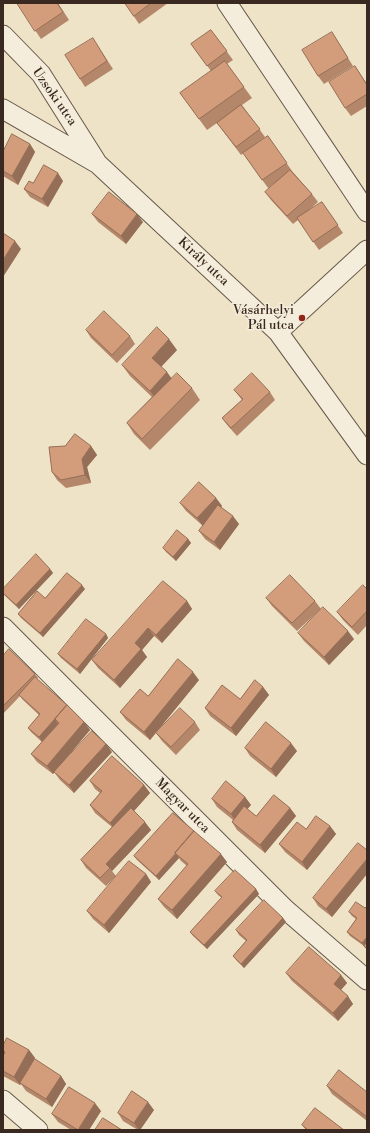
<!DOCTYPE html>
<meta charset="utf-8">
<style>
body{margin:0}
#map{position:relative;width:370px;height:1133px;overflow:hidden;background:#efe3c7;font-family:"Libre Bodoni",serif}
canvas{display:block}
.frame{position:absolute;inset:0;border:4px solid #3a2921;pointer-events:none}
</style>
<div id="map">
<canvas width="370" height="1133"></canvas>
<div class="frame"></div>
</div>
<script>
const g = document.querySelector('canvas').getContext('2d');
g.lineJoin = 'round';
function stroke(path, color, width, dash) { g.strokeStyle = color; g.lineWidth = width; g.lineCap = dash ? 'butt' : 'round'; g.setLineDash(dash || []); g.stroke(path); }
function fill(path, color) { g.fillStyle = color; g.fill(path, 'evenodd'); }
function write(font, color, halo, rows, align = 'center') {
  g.font = font + ' "Libre Bodoni",serif'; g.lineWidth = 3; g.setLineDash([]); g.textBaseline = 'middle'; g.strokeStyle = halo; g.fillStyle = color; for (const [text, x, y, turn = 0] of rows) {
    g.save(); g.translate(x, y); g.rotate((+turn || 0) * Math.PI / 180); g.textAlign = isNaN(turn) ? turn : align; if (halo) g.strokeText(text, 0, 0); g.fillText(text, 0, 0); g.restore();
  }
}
const street = new Path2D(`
 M 227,3 L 367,212
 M 3,35 L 41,74 L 96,161
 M 3,109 L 98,164 L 278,332 L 367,455
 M 278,332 L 367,250
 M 3,627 L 285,909 L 367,980
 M 3,1100 L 38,1130`);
stroke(street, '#67584a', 21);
stroke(street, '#f5eddb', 19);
fill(new Path2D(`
 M 17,3 L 58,3 L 69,20 L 41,39 Z
 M 125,3 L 168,3 L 139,24 Z
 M 211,30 L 233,60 L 227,64 L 252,98 L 242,105 L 265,137 L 241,155 L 217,123 L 207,130 L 180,93 L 211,71 L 191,44 Z
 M 337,40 L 353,66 L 324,84 L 318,76 Z
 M 98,46 L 113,69 L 85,87 L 80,79 Z
 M 355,66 L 367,84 L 367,106 L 351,116 L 345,108 Z
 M 268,136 L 292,171 L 312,194 L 318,202 L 306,213 L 322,202 L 343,233 L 319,250 L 298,220 L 293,224 L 271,200 L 265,192 L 278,181 L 268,188 L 243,153 Z
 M 30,144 L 35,152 L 18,185 L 3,176 L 3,152 Z
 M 63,181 L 48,207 L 30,197 L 24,189 L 33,183 Z
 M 92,214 L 143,222 L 126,244 L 98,222 Z
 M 86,330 L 130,336 L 135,344 L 117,363 L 91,338 Z
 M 177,350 L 161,367 L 171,378 L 192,388 L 200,400 L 150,450 L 134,434 L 127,423 L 152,397 L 130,376 L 122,365 Z
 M 234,390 L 270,392 L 275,400 L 237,436 L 228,426 L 222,418 L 242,400 Z
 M 91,446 L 97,455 L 87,467 L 91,483 L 66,488 L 57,480 L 52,472 Z
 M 216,498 L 222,506 L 221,507 L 239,524 L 220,550 L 205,539 L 199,531 L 203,526 L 186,511 L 180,503 Z
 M 188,539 L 191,543 L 176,561 L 166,552 L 163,548 Z
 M 50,569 L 53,573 L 19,609 L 3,594 L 3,589 Z
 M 85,589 L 43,637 L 21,618 L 18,614 L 45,598 Z
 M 367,589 L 367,625 L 358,635 L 343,620 L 337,612 Z
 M 266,598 L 315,601 L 321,609 L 297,631 L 272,606 Z
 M 187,601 L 192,609 L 162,643 L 154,636 L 142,650 L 147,657 L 120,688 L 98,668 L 92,660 Z
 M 298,633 L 354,639 L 329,665 L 304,641 Z
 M 106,634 L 108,638 L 80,674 L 61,658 L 58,654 Z
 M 3,656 L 35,674 L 38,678 L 37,679 L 84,722 L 90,730 L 53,774 L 37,762 L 31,754 L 58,724 L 42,742 L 31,732 L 28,728 L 39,715 L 22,699 L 20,696 L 3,714 Z
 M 199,680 L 150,740 L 126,720 L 120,712 L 148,696 Z
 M 263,687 L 269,695 L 236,736 L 210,716 L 205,708 L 240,699 Z
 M 195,722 L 200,730 L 176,755 L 162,741 L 156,733 Z
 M 245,748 L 297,751 L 276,777 L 250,756 Z
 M 112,752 L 74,793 L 60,780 L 54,772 Z
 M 90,781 L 144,785 L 150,793 L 134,811 L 151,830 L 112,871 L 116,876 L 106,886 L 86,868 L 81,860 L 112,827 L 95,813 L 90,805 L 100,793 L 95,789 Z
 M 245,797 L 251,805 L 247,809 L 256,816 L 290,808 L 296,816 L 265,853 L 237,830 L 232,822 L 233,820 L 217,807 L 212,799 Z
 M 173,813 L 227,862 L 177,919 L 164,907 L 158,899 L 187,866 L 181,861 L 179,858 L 159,880 L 137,860 L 134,856 Z
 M 330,826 L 336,834 L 307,870 L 285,852 L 279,844 L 306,829 Z
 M 367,850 L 367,874 L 332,917 L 318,906 L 313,898 Z
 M 146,874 L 151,882 L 109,933 L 93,919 L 87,911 Z
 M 256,889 L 259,894 L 207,949 L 193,936 L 190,932 L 222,898 L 218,895 L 215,891 Z
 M 367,906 L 367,950 L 364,946 L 350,936 L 347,932 L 356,919 L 352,916 L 349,912 L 365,908 Z
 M 283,918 L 286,922 L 244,968 L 236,960 L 233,956 L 246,941 L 239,935 L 236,930 Z
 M 286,973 L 341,975 L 347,983 L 341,990 L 353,1004 L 338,1021 L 292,981 Z
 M 3,1046 L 29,1050 L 35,1058 L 29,1069 L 61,1076 L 66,1084 L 52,1107 L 26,1091 L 21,1084 L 20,1085 L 3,1076 L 3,1056 L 4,1054 L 3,1053 Z
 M 327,1086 L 367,1092 L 367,1121 L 332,1094 Z
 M 154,1110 L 140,1130 L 138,1130 L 123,1121 L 118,1113 Z
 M 101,1111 L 89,1130 L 71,1130 L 58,1122 L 52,1114 Z
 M 302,1125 L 344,1130 L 306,1130 Z`), '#b5876a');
fill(new Path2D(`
 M 30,144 L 35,152 L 18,185 L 12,176 Z
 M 58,173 L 63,181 L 48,207 L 42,199 Z
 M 137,214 L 143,222 L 126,244 L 121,236 Z
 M 15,241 L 21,249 L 3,277 L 3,260 Z
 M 169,339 L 177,350 L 159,369 L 152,358 Z
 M 167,372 L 175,383 L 158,402 L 150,391 Z
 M 91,446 L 97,455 L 87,467 L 91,483 L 85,475 L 82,459 Z
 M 216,498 L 222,506 L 203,526 L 197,518 Z
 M 233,516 L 239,524 L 220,550 L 214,542 Z
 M 188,539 L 191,543 L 176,561 L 173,557 Z
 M 50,569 L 53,573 L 19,609 L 16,605 Z
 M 82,585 L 85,589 L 43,637 L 40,633 Z
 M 187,601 L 192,609 L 162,643 L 156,635 Z
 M 148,628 L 154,636 L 142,650 L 147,657 L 120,688 L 114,680 L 135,643 Z
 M 348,631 L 354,639 L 329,665 L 324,657 Z
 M 106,634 L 108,638 L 80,674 L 77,669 Z
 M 193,672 L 199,680 L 150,740 L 144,732 Z
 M 263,687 L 269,695 L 236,736 L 231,728 Z
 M 55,719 L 58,724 L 42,742 L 39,737 Z
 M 84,722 L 90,730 L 53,774 L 47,766 Z
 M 291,743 L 297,751 L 276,777 L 271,769 Z
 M 106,744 L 112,752 L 74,793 L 69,785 Z
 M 144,785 L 150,793 L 116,831 L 110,823 Z
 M 245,797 L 251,805 L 236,822 L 231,814 Z
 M 290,808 L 296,816 L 265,853 L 260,845 Z
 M 145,822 L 151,830 L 112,871 L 110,868 L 106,864 Z
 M 330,826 L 336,834 L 307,870 L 302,862 Z
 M 176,854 L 179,858 L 159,880 L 156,876 Z
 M 221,854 L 227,862 L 177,919 L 172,910 Z
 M 367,859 L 367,874 L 332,917 L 326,909 Z
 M 146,874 L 151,882 L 109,933 L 104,925 Z
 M 256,889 L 259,894 L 207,949 L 204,945 Z
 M 283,918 L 286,922 L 244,968 L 241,964 Z
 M 367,937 L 367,945 L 365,948 L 362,943 Z
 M 341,975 L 347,983 L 339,992 L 334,984 Z
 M 348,996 L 353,1004 L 338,1021 L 333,1013 Z
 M 29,1050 L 35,1058 L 20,1085 L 14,1077 Z
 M 61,1076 L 66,1084 L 52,1107 L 46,1099 Z
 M 148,1102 L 154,1110 L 140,1130 L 139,1130 L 134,1123 Z
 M 95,1103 L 101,1111 L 89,1130 L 78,1130 Z`), '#946e56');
const building = new Path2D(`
 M 17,3 L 57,3 L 63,12 L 35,31 Z
 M 125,3 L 151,3 L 134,16 Z
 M 211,30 L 227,51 L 207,66 L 191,44 Z
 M 332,32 L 348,58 L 318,76 L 302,50 Z
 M 93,38 L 107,61 L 80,79 L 65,55 Z
 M 225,61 L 244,87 L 199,119 L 180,93 Z
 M 355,66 L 367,85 L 367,94 L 345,108 L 329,82 Z
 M 241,105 L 260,129 L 236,147 L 217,123 Z
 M 12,134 L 30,144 L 12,176 L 3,171 L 3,152 Z
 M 268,136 L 287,163 L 262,180 L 243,153 Z
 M 44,165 L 58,173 L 42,199 L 24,189 L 29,181 L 33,183 Z
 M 290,170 L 312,194 L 287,216 L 265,192 Z
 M 109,192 L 137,214 L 121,236 L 92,214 Z
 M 322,202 L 338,225 L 313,242 L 297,218 Z
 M 3,233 L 15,241 L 3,260 Z
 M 104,311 L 130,336 L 112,355 L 86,330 Z
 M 157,327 L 169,339 L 152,358 L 167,372 L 150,391 L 122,365 Z
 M 177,373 L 192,388 L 142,439 L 127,423 Z
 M 252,373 L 270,392 L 231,428 L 222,418 L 243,399 L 234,390 Z
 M 75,434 L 91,446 L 82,459 L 85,475 L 61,480 L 52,472 L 49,447 L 65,446 Z
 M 199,482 L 216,498 L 197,518 L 180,503 Z
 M 218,505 L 233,516 L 214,542 L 199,531 Z
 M 177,530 L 188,539 L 173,557 L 163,548 Z
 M 36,554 L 50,569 L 16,605 L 3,593 L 3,589 Z
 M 67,573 L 82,585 L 40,633 L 18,614 L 37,591 L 45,598 Z
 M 290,575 L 315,601 L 292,623 L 266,598 Z
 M 163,581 L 187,601 L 156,635 L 148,628 L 135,643 L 141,649 L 114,680 L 92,660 Z
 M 363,585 L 367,589 L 367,611 L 352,627 L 337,612 Z
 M 323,607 L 348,631 L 324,657 L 298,633 Z
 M 86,619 L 106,634 L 77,669 L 58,654 Z
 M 9,649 L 35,674 L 3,706 L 3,656 Z
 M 178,659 L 193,672 L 144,732 L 120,712 L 140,689 L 148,696 Z
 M 35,677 L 67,705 L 39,737 L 28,728 L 40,714 L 19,695 Z
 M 255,680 L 263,687 L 231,728 L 205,708 L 222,685 L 240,699 Z
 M 67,705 L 84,722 L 47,766 L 31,754 L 59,723 L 55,719 Z
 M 180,708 L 195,722 L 171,747 L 156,733 Z
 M 266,722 L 291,743 L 271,769 L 245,748 Z
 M 92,731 L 106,744 L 69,785 L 54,772 Z
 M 112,756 L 144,785 L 110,823 L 90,805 L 102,791 L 90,781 Z
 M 226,781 L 245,797 L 231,814 L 212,799 Z
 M 274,795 L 290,808 L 260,845 L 232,822 L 244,806 L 256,816 Z
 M 131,808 L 145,822 L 106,864 L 110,868 L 100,878 L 81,860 Z
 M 173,813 L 194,831 L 175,853 L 176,853 L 156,876 L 134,856 Z
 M 316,816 L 330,826 L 302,862 L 279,844 L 297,822 L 306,829 Z
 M 194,831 L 221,854 L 172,910 L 158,899 L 188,864 L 175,853 Z
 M 358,843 L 367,850 L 367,859 L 326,909 L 313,898 Z
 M 129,861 L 146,874 L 104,925 L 87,911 Z
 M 235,870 L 256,889 L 204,945 L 190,932 L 222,897 L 215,891 Z
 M 264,900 L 283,918 L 241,964 L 233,956 L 247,940 L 236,930 Z
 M 356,902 L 365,908 L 367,906 L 367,937 L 362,943 L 347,932 L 357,918 L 349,912 Z
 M 367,942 L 367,949 L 364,946 Z
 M 309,947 L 341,975 L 334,984 L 348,996 L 333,1013 L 286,973 Z
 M 7,1038 L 29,1050 L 14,1077 L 3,1071 L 3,1056 L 5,1052 L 3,1051 L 3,1046 Z
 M 35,1059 L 61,1076 L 46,1099 L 20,1083 Z
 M 339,1070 L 367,1092 L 367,1117 L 327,1086 Z
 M 69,1087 L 95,1103 L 78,1130 L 52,1114 Z
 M 132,1091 L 148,1102 L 134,1123 L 118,1113 Z
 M 315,1108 L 344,1130 L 308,1130 L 302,1125 Z
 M 103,1118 L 122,1130 L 95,1130 Z`);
fill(building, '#d39d7b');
stroke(building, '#946e56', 1);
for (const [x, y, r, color] of [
 [302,318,4,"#8f2418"]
]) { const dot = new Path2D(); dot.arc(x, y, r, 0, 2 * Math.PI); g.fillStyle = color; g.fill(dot); stroke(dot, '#f5eddb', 1.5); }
write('13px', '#3a2921', '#f5eddb', [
 ["Uzsoki utca",54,97,55],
 ["Király utca",203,262,43],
 ["Magyar utca",182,806,45]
]);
write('13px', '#3a2921', '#f5eddb', [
 ["Vásárhelyi",294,311],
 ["Pál utca",294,326]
], 'right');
</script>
